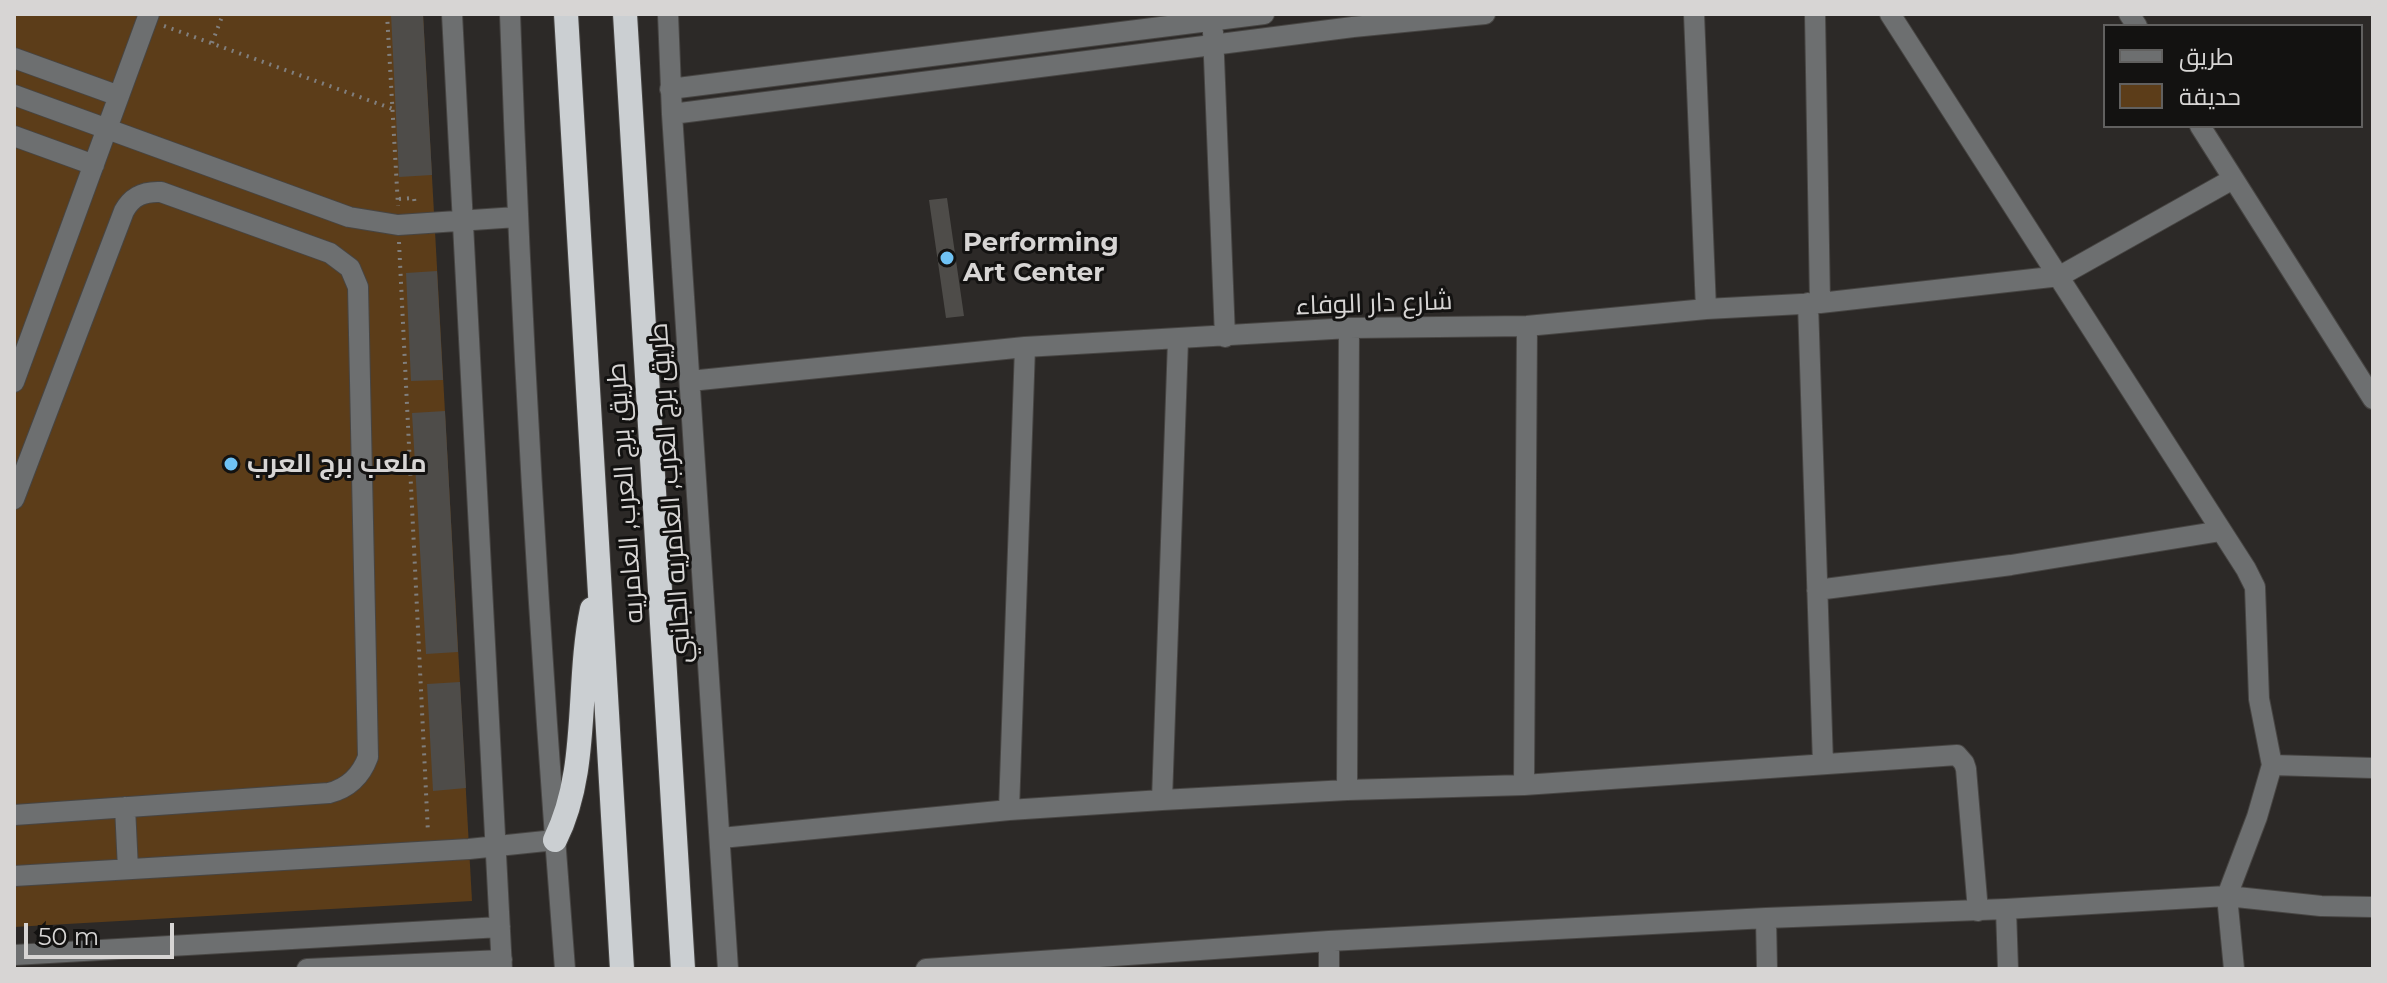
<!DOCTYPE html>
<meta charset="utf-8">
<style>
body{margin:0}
#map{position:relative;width:2387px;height:983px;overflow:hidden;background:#2c2927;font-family:Montserrat,Cairo,sans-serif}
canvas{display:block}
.frame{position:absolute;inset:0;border:16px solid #d7d5d4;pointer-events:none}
.legend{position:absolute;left:2103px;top:24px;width:260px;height:104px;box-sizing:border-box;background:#131211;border:2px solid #61605f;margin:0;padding:10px 14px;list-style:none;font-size:24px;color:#d7d5d4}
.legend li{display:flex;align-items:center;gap:16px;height:40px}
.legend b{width:40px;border:2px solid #61605f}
.scale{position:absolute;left:24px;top:923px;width:150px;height:36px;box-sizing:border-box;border:4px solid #d7d5d4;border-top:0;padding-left:10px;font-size:24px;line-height:28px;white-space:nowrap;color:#d7d5d4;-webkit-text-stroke:6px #131211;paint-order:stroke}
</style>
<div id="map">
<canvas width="2387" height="983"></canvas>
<div class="frame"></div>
<ul class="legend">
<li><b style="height:10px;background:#6d6f70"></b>طريق</li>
<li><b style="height:22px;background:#5c3d19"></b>حديقة</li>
</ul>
<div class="scale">50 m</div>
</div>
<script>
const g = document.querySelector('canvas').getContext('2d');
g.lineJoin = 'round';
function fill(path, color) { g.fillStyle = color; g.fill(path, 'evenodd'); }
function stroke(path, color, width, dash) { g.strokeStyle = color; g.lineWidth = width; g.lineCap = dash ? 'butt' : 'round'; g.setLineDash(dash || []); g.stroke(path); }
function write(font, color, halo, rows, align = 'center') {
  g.font = font + ' Montserrat,Cairo,sans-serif'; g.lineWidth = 6; g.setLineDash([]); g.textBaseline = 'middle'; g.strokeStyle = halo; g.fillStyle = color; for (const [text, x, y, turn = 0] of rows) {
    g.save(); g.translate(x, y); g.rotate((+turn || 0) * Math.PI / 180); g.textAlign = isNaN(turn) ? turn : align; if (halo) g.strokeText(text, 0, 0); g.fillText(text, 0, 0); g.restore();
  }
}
fill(new Path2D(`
 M 14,14 L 423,14 L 472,901 L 14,927 Z`), '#5c3d19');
fill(new Path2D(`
 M 391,14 L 423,14 L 432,175 L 399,177 Z
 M 947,198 L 964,316 L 946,318 L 929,200 Z
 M 437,271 L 443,380 L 411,381 L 406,273 Z
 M 445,411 L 458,652 L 426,654 L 412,413 Z
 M 460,682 L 466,788 L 433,791 L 427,684 Z`), '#4e4c49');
const minor = new Path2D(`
 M 452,14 L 502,969
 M 510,14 C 521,332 540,651 565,969
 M 668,14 L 672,114 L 728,969
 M 1694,14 L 1706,309
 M 1815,14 L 1820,303
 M 1890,14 L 2246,569 L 2255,587 L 2259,699 L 2272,765 L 2373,768
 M 2129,14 L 2137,26
 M 1213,32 L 1225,337
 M 14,58 L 119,96
 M 670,89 L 1264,14
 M 14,95 L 349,217 L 398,225 L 517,217
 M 672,114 L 1353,27 L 1485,14
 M 2200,126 L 2373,399
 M 14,136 L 94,165
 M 1808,303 L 1823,764
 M 690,381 L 1025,347 L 1349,328 L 1527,326 L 1706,309 L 1820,303 L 2060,276 L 2233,179
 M 14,382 L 149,14
 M 14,499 L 124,211 C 132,196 144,191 161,192 L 330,253 L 350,268 L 358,287 L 368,757 C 361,776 349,788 329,793 L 14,815
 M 1817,590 L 2011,565 L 2221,531
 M 1524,785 L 1527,326
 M 1347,790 L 1349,328
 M 1162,800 L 1178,340
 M 125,807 L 128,869
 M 1009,810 L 1025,347
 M 721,838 L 1009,810 L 1162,800 L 1347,790 L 1524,785 L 1957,755 L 1964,763 L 1966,769 L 1978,911
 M 14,876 L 469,849 L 555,840
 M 2006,909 L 2008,969
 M 1766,918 L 1767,969
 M 14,955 L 500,927
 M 307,969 L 502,960
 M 926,969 L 1329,941 L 1766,918 L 2006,909 L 2227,896 L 2321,906 L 2373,907
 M 1329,969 L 1329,941
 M 2234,969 L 2227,896 L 2257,817 L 2272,765`);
const highway = new Path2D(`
 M 566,14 L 622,969
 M 625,14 L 683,969
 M 555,840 C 590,770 576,685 592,609`);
stroke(minor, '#474543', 22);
stroke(highway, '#474543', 26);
stroke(new Path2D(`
 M 387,14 L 398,206
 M 164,26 L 393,109
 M 212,43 L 223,14
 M 399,199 L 414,198 L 415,206
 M 399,242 L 428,833`), '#817f7d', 4, [2, 6]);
stroke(minor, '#6d6f70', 20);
stroke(highway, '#cbcfd2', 24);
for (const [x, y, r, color] of [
 [947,258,8,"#6fc2f4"],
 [231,464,8,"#6fc2f4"]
]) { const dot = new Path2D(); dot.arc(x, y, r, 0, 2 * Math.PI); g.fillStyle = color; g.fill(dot); stroke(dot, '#131211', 3); }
write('bold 26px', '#d7d5d4', '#131211', [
 ["Performing",963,243],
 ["Art Center",963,273],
 ["ملعب برج العرب",247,464]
], 'left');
write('26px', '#d7d5d4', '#131211', [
 ["شارع دار الوفاء",1374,304,-2],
 ["طريق برج العرب, العامريه",626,493,-94],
 ["طريق برج العرب, العامريه الجانبي",671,493,-94]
]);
</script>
